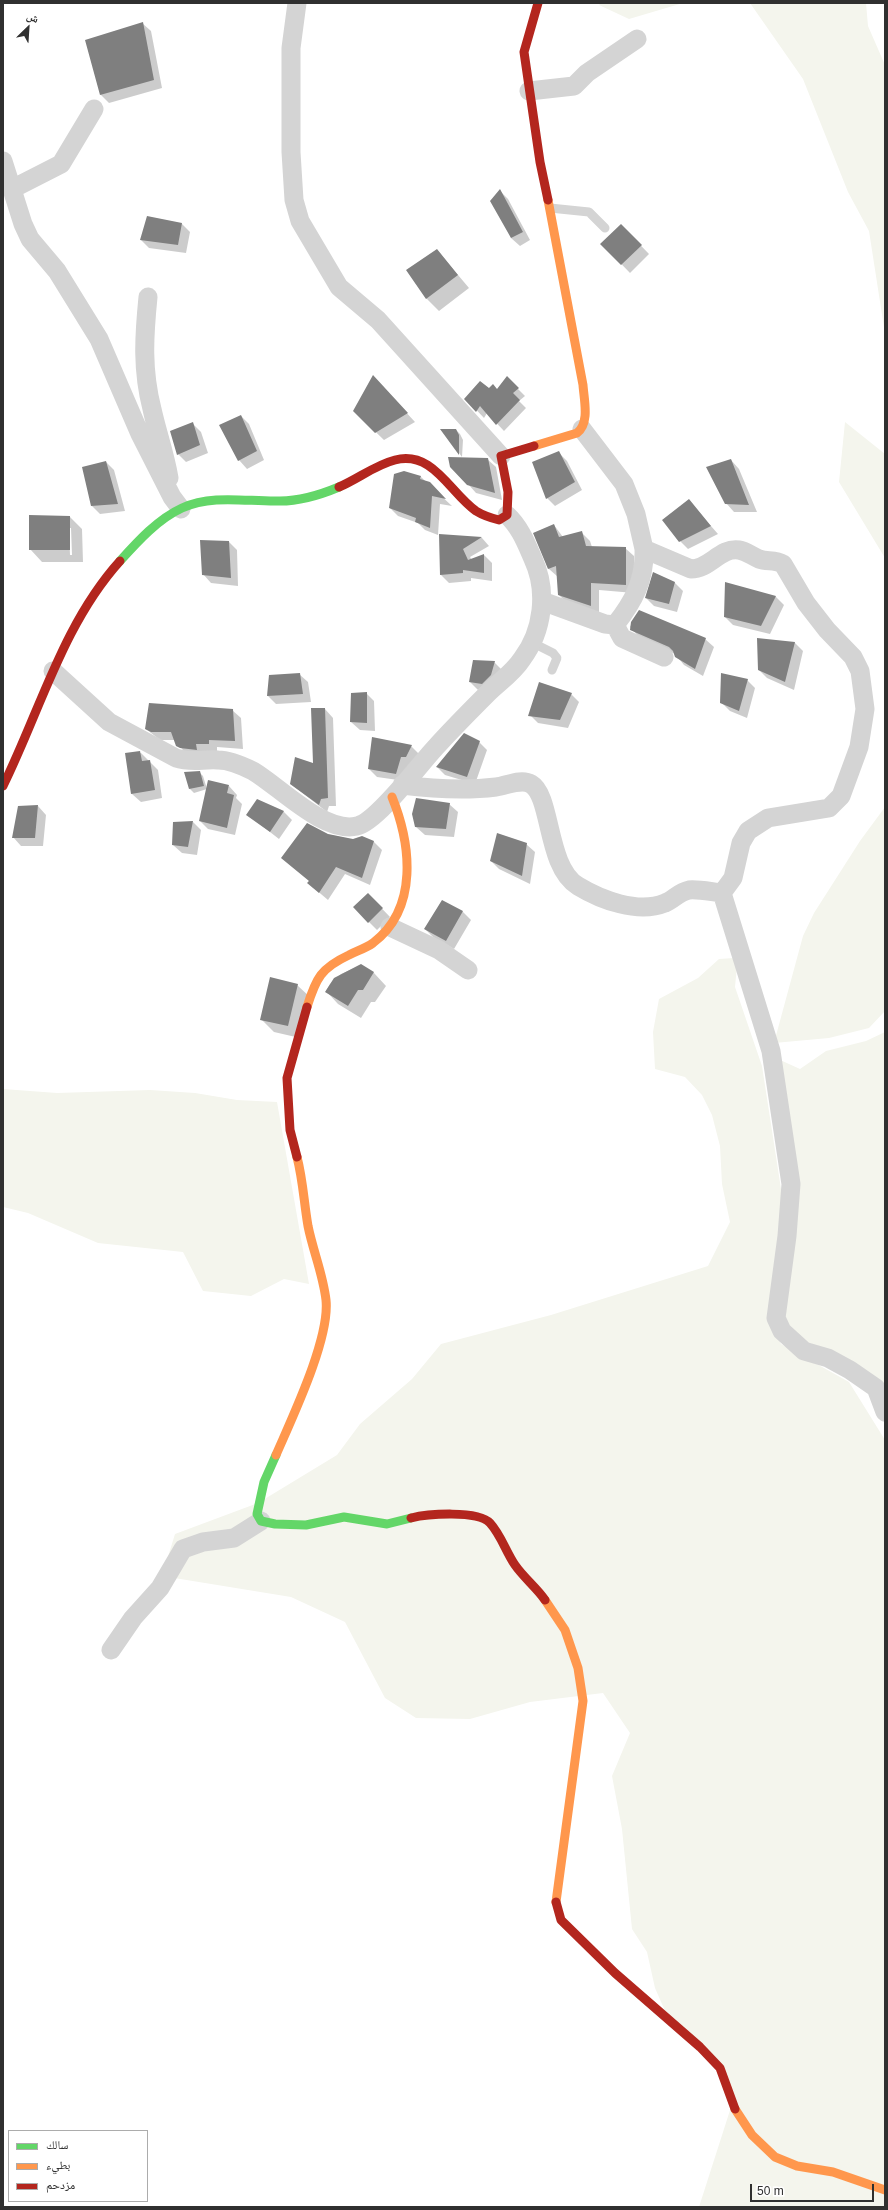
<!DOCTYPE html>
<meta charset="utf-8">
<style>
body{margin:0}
#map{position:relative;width:888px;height:2210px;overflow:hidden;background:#fff;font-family:Arial,"Noto Naskh Arabic",sans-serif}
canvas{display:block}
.frame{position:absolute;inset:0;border:4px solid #303030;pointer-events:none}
.legend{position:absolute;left:8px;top:2130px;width:140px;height:72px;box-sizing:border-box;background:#fff;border:1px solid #acacac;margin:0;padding:5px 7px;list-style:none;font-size:12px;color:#303030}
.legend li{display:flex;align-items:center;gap:8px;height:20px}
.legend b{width:20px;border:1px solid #acacac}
.north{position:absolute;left:8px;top:8px;width:40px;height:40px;-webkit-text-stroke:3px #fff;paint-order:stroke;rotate:25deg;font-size:11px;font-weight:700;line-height:16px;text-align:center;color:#303030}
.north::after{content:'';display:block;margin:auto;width:14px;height:18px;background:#303030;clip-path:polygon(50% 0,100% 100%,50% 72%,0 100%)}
.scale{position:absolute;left:750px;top:2184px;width:124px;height:18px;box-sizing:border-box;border:2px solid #303030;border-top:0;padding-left:5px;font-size:12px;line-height:14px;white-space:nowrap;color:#303030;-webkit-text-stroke:3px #fff;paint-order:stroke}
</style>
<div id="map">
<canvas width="888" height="2210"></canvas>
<div class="frame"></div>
<ul class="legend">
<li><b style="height:5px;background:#63d668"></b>سالك</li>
<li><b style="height:5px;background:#ff974d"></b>بطيء</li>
<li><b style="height:5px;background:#b3261e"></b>مزدحم</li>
</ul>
<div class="north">ش</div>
<div class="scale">50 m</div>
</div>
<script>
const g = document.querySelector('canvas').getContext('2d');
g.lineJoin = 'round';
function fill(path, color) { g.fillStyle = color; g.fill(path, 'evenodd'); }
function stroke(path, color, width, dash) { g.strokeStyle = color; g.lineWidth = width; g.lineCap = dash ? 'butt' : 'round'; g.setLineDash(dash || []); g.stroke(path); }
fill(new Path2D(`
 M 601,3 L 683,3 L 629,19 L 599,5 Z
 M 750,3 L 866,3 L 868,26 L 885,65 L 885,334 L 869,231 L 848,192 L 803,79 Z
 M 845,422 L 885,454 L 885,558 L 839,482 Z
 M 885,807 L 885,1011 L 869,1028 L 829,1038 L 774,1043 L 803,936 L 814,913 L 860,841 Z
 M 734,958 L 737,966 L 735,987 L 762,1066 L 783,1202 L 771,1323 L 781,1344 L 849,1382 L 885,1440 L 885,2207 L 699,2207 L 732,2104 L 720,2068 L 669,2020 L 655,1988 L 647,1952 L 632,1929 L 622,1829 L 612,1776 L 630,1733 L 603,1693 L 530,1702 L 470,1719 L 416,1718 L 385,1698 L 345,1622 L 291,1597 L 162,1576 L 175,1534 L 258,1503 L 337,1455 L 360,1424 L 412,1379 L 441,1344 L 551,1315 L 708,1266 L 730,1222 L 722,1184 L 720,1146 L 712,1115 L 702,1095 L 685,1077 L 655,1069 L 653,1032 L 659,999 L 698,978 L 719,959 Z
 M 885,1032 L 885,1386 L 798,1338 L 780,1320 L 788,1241 L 778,1059 L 800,1069 L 826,1051 L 866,1041 Z
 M 3,1089 L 57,1093 L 150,1090 L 195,1093 L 237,1100 L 277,1102 L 309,1284 L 284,1279 L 251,1296 L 203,1291 L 183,1252 L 98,1243 L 28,1213 L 3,1207 Z`), '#f4f5ed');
fill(new Path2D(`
 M 142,23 L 151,31 L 162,88 L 109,103 L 101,95 L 86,41 Z
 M 500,191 L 508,199 L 530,240 L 520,246 L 511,238 Z
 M 147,218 L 182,224 L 190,232 L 186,253 L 149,248 L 141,240 Z
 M 621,225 L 649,254 L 630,273 L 602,244 Z
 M 437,250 L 469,288 L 439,311 L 427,299 L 408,271 Z
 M 507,378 L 525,396 L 519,401 L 526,408 L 504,431 L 487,413 L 484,418 L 466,399 L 489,389 L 498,390 Z
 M 381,385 L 415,422 L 384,440 L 354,411 Z
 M 241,416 L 249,424 L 264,460 L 247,469 L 239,460 Z
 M 193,424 L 201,432 L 208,453 L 186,462 L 178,454 Z
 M 442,430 L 456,430 L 460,434 L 463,440 L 462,457 Z
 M 559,453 L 567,461 L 582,490 L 555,506 L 547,498 Z
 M 487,459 L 496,467 L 502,500 L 476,493 L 468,484 Z
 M 731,460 L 739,469 L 757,512 L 734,512 L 726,503 Z
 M 106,462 L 114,470 L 125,511 L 100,514 L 92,506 Z
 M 421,477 L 452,506 L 440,504 L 438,535 L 425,530 L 418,523 L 398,516 L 390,508 Z
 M 689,501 L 718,534 L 688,549 L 680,541 Z
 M 70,517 L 82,529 L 83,562 L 42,562 L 30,549 ZM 69,528 L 71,528 L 72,555 L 70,555 Z
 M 554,525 L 563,537 L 582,533 L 590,541 L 592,547 L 625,548 L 634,556 L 634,593 L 599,590 L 599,614 L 567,603 L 559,595 L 558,577 L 549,569 L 534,533 Z
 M 440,535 L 482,538 L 489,546 L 470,557 L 472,560 L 484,555 L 492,563 L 492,581 L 471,578 L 471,581 L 449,583 L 441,575 Z
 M 229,542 L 237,550 L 238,586 L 211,583 L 203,574 Z
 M 654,573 L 675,583 L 683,591 L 677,612 L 654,606 L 646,598 Z
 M 726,583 L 776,597 L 784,605 L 770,634 L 733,625 L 725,617 Z
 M 639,611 L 705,639 L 714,647 L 703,676 L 684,665 L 675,654 L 638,636 L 630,627 Z
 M 758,639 L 795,643 L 803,651 L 794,690 L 767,678 L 759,670 Z
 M 494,662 L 502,670 L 478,690 L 470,682 Z
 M 299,674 L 308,682 L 311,702 L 276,704 L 268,696 L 270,676 Z
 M 747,680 L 755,688 L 747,718 L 730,711 L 721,702 Z
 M 366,693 L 374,701 L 375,731 L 360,730 L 351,722 Z
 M 571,694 L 579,702 L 568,728 L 538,723 L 530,715 Z
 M 325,709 L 333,718 L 336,806 L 329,806 L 327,812 L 291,784 L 314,764 Z
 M 232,710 L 241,718 L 243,749 L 217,747 L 217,752 L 186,754 L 175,740 L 160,740 L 146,729 Z
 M 479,742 L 487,750 L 475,784 L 445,775 L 437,767 Z
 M 411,746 L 419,754 L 405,781 L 377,777 L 369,769 Z
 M 141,753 L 158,770 L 162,798 L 141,802 L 132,794 L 126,754 Z
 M 199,772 L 203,776 L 207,789 L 194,793 L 190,789 L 186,773 Z
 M 229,786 L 237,795 L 236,798 L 242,804 L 235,835 L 208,829 L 200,821 Z
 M 258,800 L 284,812 L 292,820 L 279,839 L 248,815 Z
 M 449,804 L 458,812 L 454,837 L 425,835 L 416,827 Z
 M 38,806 L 46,815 L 43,846 L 21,846 L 13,837 Z
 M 193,822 L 201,830 L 197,855 L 182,853 L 173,845 Z
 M 326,834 L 354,840 L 362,837 L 374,842 L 382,850 L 370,885 L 345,874 L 328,900 L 308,883 Z
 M 526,844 L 535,852 L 530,884 L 499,869 L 491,861 Z
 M 368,894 L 390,917 L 377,930 L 354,907 Z
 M 442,901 L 463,912 L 471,920 L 454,949 L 433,937 L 425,929 Z
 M 361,965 L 374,973 L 386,986 L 375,1002 L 371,1002 L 361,1018 L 338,1004 L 326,991 L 330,984 L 341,974 Z
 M 297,985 L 310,997 L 300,1038 L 274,1032 L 261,1019 Z`), '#0003');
fill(new Path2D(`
 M 143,22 L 154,80 L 100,95 L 85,40 Z
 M 500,189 L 523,232 L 511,238 L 490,201 Z
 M 147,216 L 182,223 L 178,245 L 140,240 Z
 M 621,224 L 642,245 L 621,265 L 600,244 Z
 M 437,249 L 458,275 L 426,299 L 406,270 Z
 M 373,375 L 408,413 L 375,433 L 353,411 Z
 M 507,376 L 519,388 L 513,393 L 520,400 L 496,425 L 480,406 L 476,412 L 464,399 L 480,381 L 489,388 L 493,384 L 497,389 Z
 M 241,415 L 257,451 L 238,461 L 219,425 Z
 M 193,422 L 200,445 L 177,455 L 170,431 Z
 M 440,429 L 456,429 L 459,435 L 459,455 Z
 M 559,451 L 575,482 L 546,499 L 532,462 Z
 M 448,457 L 488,458 L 495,493 L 467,485 L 450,467 Z
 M 731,459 L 749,505 L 725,504 L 706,467 Z
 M 106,461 L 118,504 L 91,506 L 82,467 Z
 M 404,471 L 421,476 L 420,479 L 430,482 L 446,499 L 432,496 L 430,528 L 415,522 L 416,518 L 389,508 L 394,474 Z
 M 689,499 L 711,526 L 679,542 L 662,520 Z
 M 29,515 L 70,516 L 70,550 L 29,550 Z
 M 554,524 L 559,537 L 582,531 L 586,546 L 626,547 L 626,585 L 591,583 L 591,606 L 558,595 L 556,566 L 548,569 L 533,533 Z
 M 439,534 L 482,537 L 463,549 L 468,560 L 484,554 L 484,573 L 463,570 L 463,573 L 440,575 Z
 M 200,540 L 229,541 L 231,578 L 202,575 Z
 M 653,572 L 675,582 L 669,604 L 645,598 Z
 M 725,582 L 776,596 L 761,626 L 724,617 Z
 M 639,610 L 706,638 L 695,669 L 675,657 L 673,651 L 669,647 L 630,630 L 631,622 Z
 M 757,638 L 795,642 L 785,682 L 758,670 Z
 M 473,660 L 495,661 L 491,675 L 482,684 L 469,682 Z
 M 300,673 L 303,694 L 267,696 L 269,675 Z
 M 721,673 L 748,679 L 739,711 L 720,703 Z
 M 539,682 L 572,693 L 560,720 L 528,716 Z
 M 367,692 L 367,723 L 350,722 L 351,693 Z
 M 149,703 L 233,709 L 235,741 L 209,740 L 209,744 L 196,744 L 197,750 L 180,748 L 176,746 L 171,732 L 151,732 L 145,729 Z
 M 311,708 L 325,708 L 328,798 L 321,799 L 319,805 L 290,784 L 295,757 L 313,763 Z
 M 464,733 L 480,741 L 467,777 L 436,767 Z
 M 372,737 L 412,745 L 406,757 L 401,757 L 396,774 L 368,769 Z
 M 140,751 L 142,761 L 150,760 L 155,790 L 131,794 L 125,753 Z
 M 200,771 L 204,786 L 189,789 L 184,772 Z
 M 208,780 L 229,785 L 227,793 L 234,795 L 227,828 L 199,821 Z
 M 416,798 L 450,803 L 446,829 L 415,827 L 412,814 Z
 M 257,799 L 284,811 L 270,832 L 246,815 Z
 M 38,805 L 35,838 L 12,838 L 18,806 Z
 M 193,821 L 188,847 L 172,845 L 173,822 Z
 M 307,823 L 328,834 L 353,839 L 362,836 L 374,841 L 362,878 L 336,867 L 319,893 L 307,883 L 309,881 L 281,858 Z
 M 497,833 L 527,843 L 522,876 L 490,861 Z
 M 368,893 L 383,908 L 368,923 L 353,907 Z
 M 442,900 L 463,911 L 446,941 L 424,929 Z
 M 361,964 L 374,972 L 363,990 L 358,990 L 348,1006 L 325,992 L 334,978 Z
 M 270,977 L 298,984 L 288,1026 L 260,1020 Z`), '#7f7f7f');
stroke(new Path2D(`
 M 550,208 L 589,212 L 605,228
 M 531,642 L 553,653 L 557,658 L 552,670`), '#d4d4d4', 9);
stroke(new Path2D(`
 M 297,3 L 291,48 L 291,152 L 294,200 L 300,221 L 339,287 L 378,320 L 501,456
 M 529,91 L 574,86 L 587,73 L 637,39
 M 3,161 L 23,224 L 30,239 L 57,271 L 99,339 L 140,434 L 172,497 L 181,509
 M 12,189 L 61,164 L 94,109
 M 148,297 C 144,337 142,370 152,409 C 157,432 165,454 169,478
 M 582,429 L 624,484 L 636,514 L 644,549 L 691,569 C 710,569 720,547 739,550 C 746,551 752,556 759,559 C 767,562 775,559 783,564 L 806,603 L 827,630 L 853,657 L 860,671 L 865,709 L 859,747 L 841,796 L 829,808 L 768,818 L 748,831 L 741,843 L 733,878 L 722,893 L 771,1051 L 791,1184 L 787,1236 L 776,1318 L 782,1331 L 804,1351 L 828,1358 L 850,1370 L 876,1388 L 885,1412
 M 542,601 L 605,624 L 615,625 C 634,601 645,580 644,549
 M 615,625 L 622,638 L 664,657
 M 53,671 L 109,722 L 176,758 C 191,763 203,759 218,760 C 229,760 243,766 253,771 C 280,787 324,834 357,826 C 377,822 419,765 435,748 C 452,729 470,711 488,693 C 499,682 513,673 522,659 C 543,631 548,591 533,559 C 526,543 520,527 507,515
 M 402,785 C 434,789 464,791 496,787 C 506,786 521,778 531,784 C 552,796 546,867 578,886 C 601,900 638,914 665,903 C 673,900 679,892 689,890 C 698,889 712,892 722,893
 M 390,927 L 439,950 L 468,970
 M 111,1650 L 133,1618 L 160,1588 L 183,1549 L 203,1542 L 234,1538 L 261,1521`), '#d4d4d4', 19);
stroke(new Path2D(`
 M 120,561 C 138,541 158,519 182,508 C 213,494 248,502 280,501 C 300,501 320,495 339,487
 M 276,1455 L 264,1482 L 257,1514 L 261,1521 L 275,1524 L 306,1525 L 344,1517 L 387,1524 L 411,1518`), '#63d668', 9);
stroke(new Path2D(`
 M 534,446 L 577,433 C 590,423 584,400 583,385 L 548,200
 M 307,1007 C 316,978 321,968 349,955 C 357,951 366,948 373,943 C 419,908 411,844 392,797
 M 276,1455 C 292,1418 330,1339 326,1300 C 323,1274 313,1251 308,1226 C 304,1203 303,1180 297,1157
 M 545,1600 L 565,1630 L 578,1668 L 583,1701 L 556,1902
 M 735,2109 L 752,2135 L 775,2157 L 797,2166 L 833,2172 L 885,2190`), '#ff974d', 9);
stroke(new Path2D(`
 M 538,3 L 524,52 L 540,162 L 548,200
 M 339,487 C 358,479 375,465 395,460 C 433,450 450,493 476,511 C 484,516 491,518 499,520 L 507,515 L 508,492 L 501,456 L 534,446
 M 3,786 C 40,711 63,624 120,561
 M 297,1157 L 290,1130 L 287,1078 L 307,1007
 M 411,1518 C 427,1514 478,1510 490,1523 C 501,1535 506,1552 515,1565 C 524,1578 537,1588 545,1600
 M 556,1902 L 561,1920 L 615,1973 L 700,2047 L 720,2068 L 735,2109`), '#b3261e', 9);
</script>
